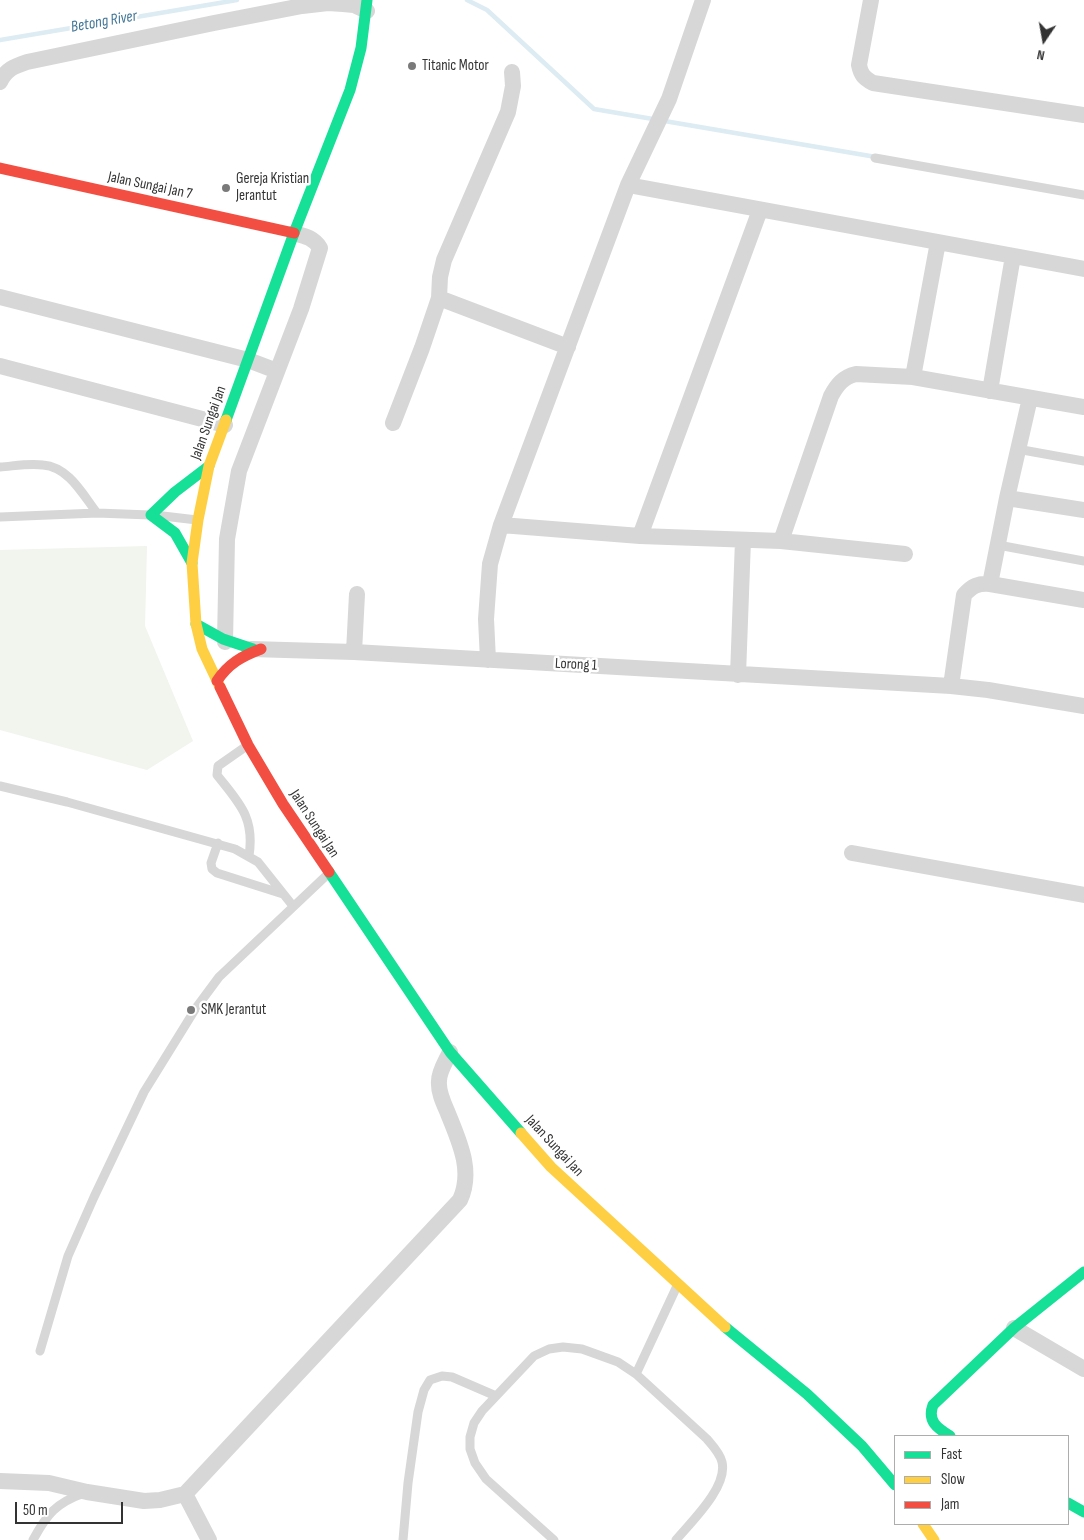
<!DOCTYPE html>
<style>
body{margin:0}
#map{position:relative;width:1084px;height:1540px;overflow:hidden;background:#fff;font-family:"Sofia Sans Condensed",sans-serif}
canvas{display:block}
.legend{position:absolute;left:894px;top:1435px;width:175px;height:90px;box-sizing:border-box;background:#fff;border:1px solid #adadad;margin:0;padding:6px 9px;list-style:none;font-size:15px;color:#333}
.legend li{display:flex;align-items:center;gap:10px;height:25px}
.legend b{width:25px;border:1px solid #adadad}
.north{position:absolute;left:1019px;top:15px;width:50px;height:50px;-webkit-text-stroke:4px #fff;paint-order:stroke;rotate:192deg;font-size:14px;font-weight:700;line-height:20px;text-align:center;color:#333}
.north::after{content:'';display:block;margin:auto;width:18px;height:22px;background:#333;clip-path:polygon(50% 0,100% 100%,50% 72%,0 100%)}
.scale{position:absolute;left:15px;top:1502px;width:108px;height:22px;box-sizing:border-box;border:2px solid #333;border-top:0;padding-left:6px;font-size:15px;line-height:18px;white-space:nowrap;color:#333;-webkit-text-stroke:4px #fff;paint-order:stroke}
</style>
<div id="map">
<canvas width="1084" height="1540"></canvas>
<ul class="legend">
<li><b style="height:6px;background:#16e098"></b>Fast</li>
<li><b style="height:6px;background:#ffcf43"></b>Slow</li>
<li><b style="height:6px;background:#f24e42"></b>Jam</li>
</ul>
<div class="north">N</div>
<div class="scale">50 m</div>
</div>
<script>
const g = document.querySelector('canvas').getContext('2d');
g.lineJoin = 'round';
function fill(path, color) { g.fillStyle = color; g.fill(path, 'evenodd'); }
function stroke(path, color, width, dash) { g.strokeStyle = color; g.lineWidth = width; g.lineCap = dash ? 'butt' : 'round'; g.setLineDash(dash || []); g.stroke(path); }
function write(font, color, halo, rows, align = 'center') {
  g.font = font + ' "Sofia Sans Condensed",sans-serif'; g.lineWidth = 5; g.setLineDash([]); g.textBaseline = 'middle'; g.strokeStyle = halo; g.fillStyle = color; for (const [text, x, y, turn = 0] of rows) {
    g.save(); g.translate(x, y); g.rotate((+turn || 0) * Math.PI / 180); g.textAlign = isNaN(turn) ? turn : align; if (halo) g.strokeText(text, 0, 0); g.fillText(text, 0, 0); g.restore();
  }
}
fill(new Path2D(`
 M 147,546 L 145,626 L 193,741 L 147,770 L 0,730 L 0,550 Z`), '#f1f5ed');
stroke(new Path2D(`
 M 467,0 L 487,10 L 594,109 L 876,157
 M 0,40 L 237,0`), '#ddebf3', 4.5);
stroke(new Path2D(`
 M 875,158 L 1084,195
 M 1017,449 L 1084,461
 M 0,467 C 14,466 29,463 43,465 C 69,467 83,495 97,513
 M 163,516 L 197,520
 M 0,517 L 97,513 L 150,515
 M 998,545 L 1084,561
 M 248,745 L 218,766 L 217,775 C 239,803 255,817 249,856
 M 0,786 L 67,802 L 235,849 L 258,862 L 293,906
 M 218,843 L 211,863 L 212,869 L 217,873 L 283,894
 M 40,1351 L 68,1256 L 94,1197 L 144,1092 L 196,1008 L 219,977 L 329,873
 M 636,1374 L 677,1286
 M 33,1540 C 47,1514 56,1503 84,1493
 M 403,1540 L 408,1483 L 418,1412 L 424,1390 L 430,1380 L 442,1376 L 452,1377 L 496,1396
 M 554,1540 L 486,1479 L 475,1463 L 470,1449 L 470,1437 L 474,1423 L 482,1411 L 534,1356 L 549,1349 L 563,1347 L 582,1349 L 618,1362 L 636,1374 L 707,1439 C 712,1445 720,1453 722,1462 C 728,1487 691,1522 676,1540`), '#d7d7d7', 9);
stroke(new Path2D(`
 M 871,0 L 859,65 C 861,75 864,78 873,83 L 1084,115
 M 512,72 L 513,86 L 508,112 L 444,260 L 440,277 L 439,298 L 568,347
 M 0,82 C 6,69 15,66 27,62 L 214,23 L 302,6 L 328,3 L 343,4 L 354,5 L 367,11
 M 628,185 L 1084,269
 M 0,297 L 248,360 L 277,371
 M 0,366 L 225,425
 M 913,377 L 938,242
 M 990,391 L 1013,256
 M 393,423 L 422,348 L 439,298
 M 1007,498 L 1084,510
 M 501,525 L 640,536 L 781,541 L 905,554
 M 640,536 L 760,210
 M 781,541 L 831,396 C 837,385 843,377 856,374 L 913,377 L 1084,407
 M 990,584 L 1007,498 L 1030,398
 M 225,642 L 227,539 L 239,471 L 301,309 L 320,248 C 314,238 305,236 294,233
 M 251,649 L 354,652 L 951,686 L 988,690 L 1084,706
 M 354,652 L 357,594
 M 488,660 L 486,619 L 490,564 L 501,525 L 628,185 L 669,99 L 703,0
 M 738,675 L 743,540
 M 951,686 L 964,595 C 972,586 978,583 990,584 L 1084,600
 M 852,853 L 1084,895
 M 1014,1328 L 1084,1369
 M 0,1481 L 49,1483 L 87,1492 L 144,1501 L 160,1500 L 185,1494 L 460,1200 C 474,1170 458,1139 447,1111 C 443,1102 438,1091 439,1081 C 439,1071 446,1061 450,1052
 M 185,1494 L 209,1540`), '#d7d7d7', 16);
stroke(new Path2D(`
 M 226,420 L 294,233 L 350,90 L 361,48 L 367,0
 M 192,563 L 175,533 L 151,515 L 175,492 L 209,466
 M 196,624 L 223,639 L 253,649
 M 329,872 L 450,1052 L 521,1133
 M 725,1327 L 807,1394 L 862,1446 L 895,1485
 M 950,1436 C 937,1428 927,1421 933,1405 L 1014,1328 L 1084,1272
 M 1068,1503 L 1084,1512`), '#16e098', 11);
stroke(new Path2D(`
 M 220,687 L 202,649 L 196,624 L 192,563 L 198,520 L 209,466 L 226,420
 M 521,1133 L 551,1167 L 725,1327
 M 923,1524 L 934,1540`), '#ffcf43', 11);
stroke(new Path2D(`
 M 0,168 L 294,233
 M 217,681 C 228,664 242,656 261,649
 M 220,687 L 248,745 L 283,804 L 329,872`), '#f24e42', 11);
for (const [x, y, r, color] of [
 [412,66,5,"#7a7a7a"],
 [226,188,5,"#7a7a7a"],
 [191,1010,5,"#7a7a7a"]
]) { const dot = new Path2D(); dot.arc(x, y, r, 0, 2 * Math.PI); g.fillStyle = color; g.fill(dot); stroke(dot, '#fff', 2); }
write('15px', '#333', '#fff', [
 ["Titanic Motor",422,66],
 ["Gereja Kristian",236,179],
 ["Jerantut",236,196],
 ["SMK Jerantut",201,1010]
], 'left');
write('15px', '#333', '#fff', [
 ["Jalan Sungai Jan 7",150,186,12],
 ["Jalan Sungai Jan",209,423,-70],
 ["Lorong 1",576,665,3],
 ["Jalan Sungai Jan",314,824,57],
 ["Jalan Sungai Jan",554,1146,47]
]);
write('italic 16px', '#3f7597', '#fff', [
 ["Betong River",104,22,-10]
]);
</script>
